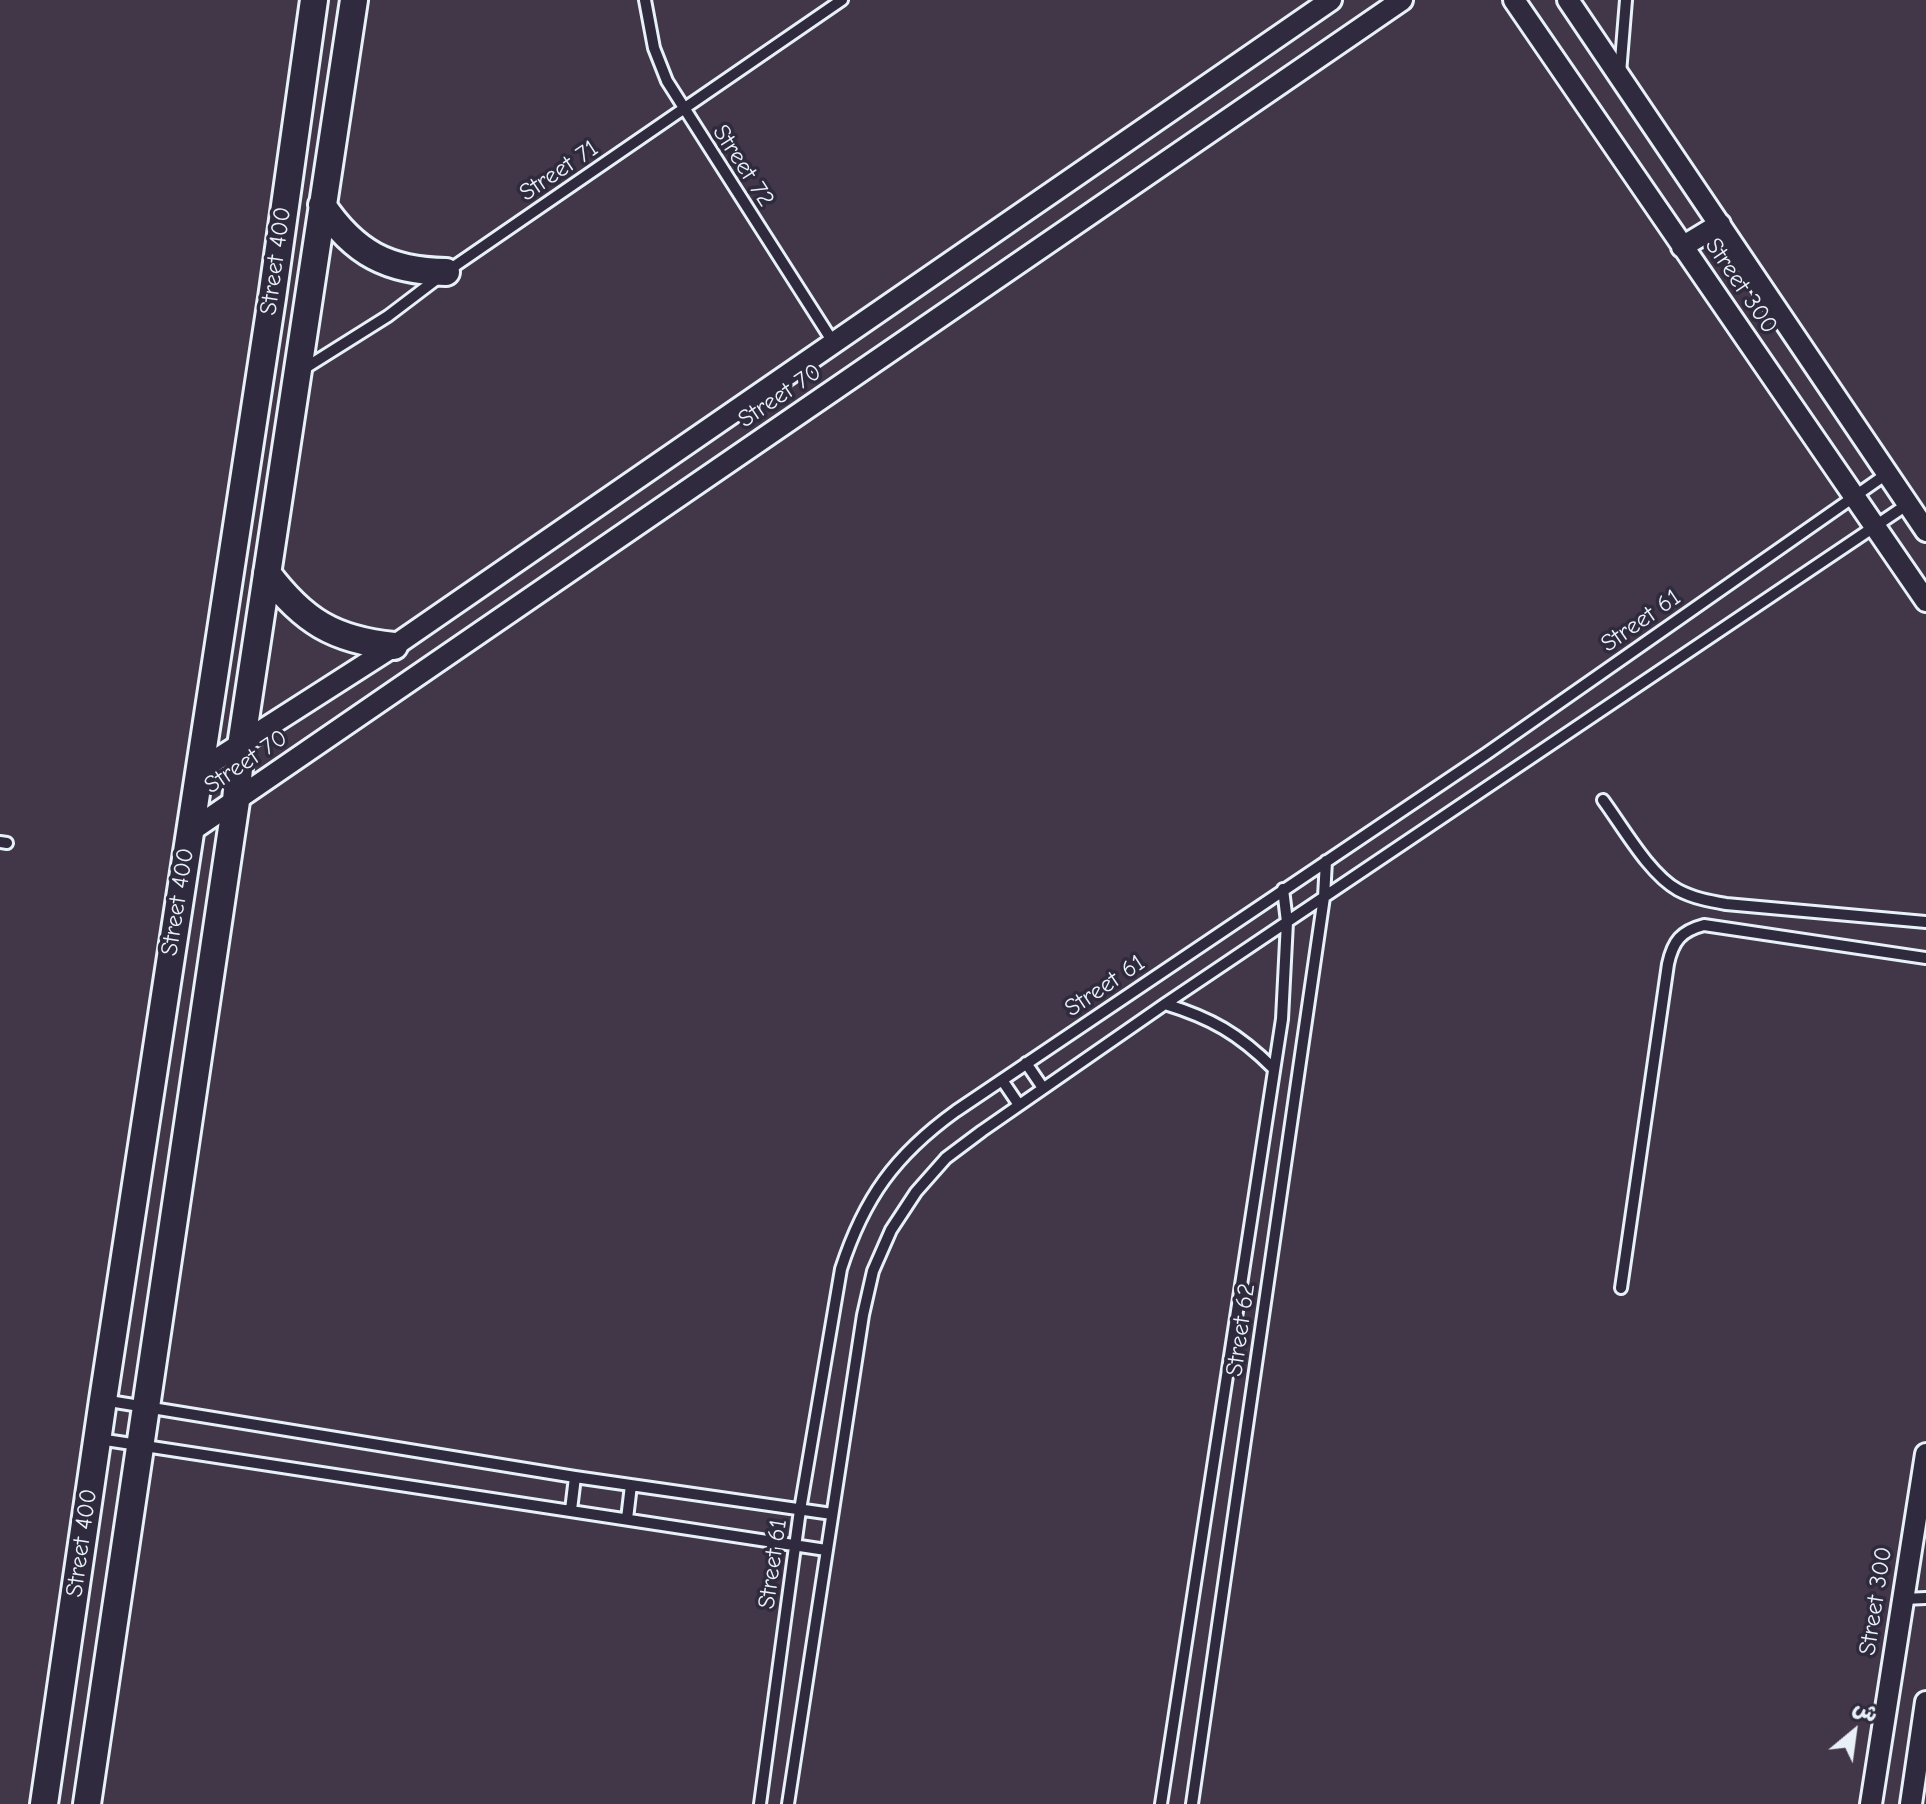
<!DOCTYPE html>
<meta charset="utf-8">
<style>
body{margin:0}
#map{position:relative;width:1926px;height:1804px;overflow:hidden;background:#2f2a3d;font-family:"Comic Neue","Playpen Sans Arabic",sans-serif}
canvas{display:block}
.north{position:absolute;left:1814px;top:1692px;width:80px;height:80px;-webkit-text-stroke:6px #2f2a3d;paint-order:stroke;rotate:29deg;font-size:22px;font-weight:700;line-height:32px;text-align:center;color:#e8f1f8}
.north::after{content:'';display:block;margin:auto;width:28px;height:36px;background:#e8f1f8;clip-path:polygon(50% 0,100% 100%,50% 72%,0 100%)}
</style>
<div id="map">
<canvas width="1926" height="1804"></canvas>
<div class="north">ش</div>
</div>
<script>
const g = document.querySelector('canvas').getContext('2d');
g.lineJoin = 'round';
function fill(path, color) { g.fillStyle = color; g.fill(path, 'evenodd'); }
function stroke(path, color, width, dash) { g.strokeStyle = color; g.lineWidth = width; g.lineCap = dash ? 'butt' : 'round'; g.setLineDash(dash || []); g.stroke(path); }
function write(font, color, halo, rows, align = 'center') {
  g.font = font + ' "Comic Neue",sans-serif'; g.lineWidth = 7; g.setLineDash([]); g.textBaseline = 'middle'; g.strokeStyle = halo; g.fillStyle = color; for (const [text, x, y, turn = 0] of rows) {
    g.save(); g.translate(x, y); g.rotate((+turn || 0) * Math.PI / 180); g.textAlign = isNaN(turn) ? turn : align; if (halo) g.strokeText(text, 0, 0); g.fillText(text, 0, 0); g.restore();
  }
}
fill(new Path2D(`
 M 0,0 L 1926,0 L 1926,1804 L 0,1804 Z`), '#423748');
const service = new Path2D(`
 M 645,0 L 654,48 L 667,81 L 833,342
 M 1620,73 L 1626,0
 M 302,370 L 388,316 L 446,272 L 842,0
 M 1603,800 C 1623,827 1649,874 1678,890 C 1693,898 1709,901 1726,904 L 1926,922
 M 0,842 L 7,843
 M 1165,1004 C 1211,1018 1239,1034 1273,1068
 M 1026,1063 L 1043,1088
 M 1002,1080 L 1019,1105
 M 1621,1288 L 1668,964 C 1673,941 1681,931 1704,925 L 1926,958
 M 103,1400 L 575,1477 L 832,1514
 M 99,1439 L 826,1550
 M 571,1510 L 575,1477
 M 627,1519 L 631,1485
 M 1903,1599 L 1926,1598
 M 760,1804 L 800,1510 L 841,1269 C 864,1198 895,1155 956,1111 L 1486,754 L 1888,473
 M 788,1804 L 863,1315 L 873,1271 L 891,1230 L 916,1192 L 946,1158 L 982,1131 L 1165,1004 L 1908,504
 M 1161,1804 L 1282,1019 L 1287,922 L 1283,889
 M 1192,1804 L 1324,897 L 1326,861`);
const minor = new Path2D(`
 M 1514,0 L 1926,601
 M 1568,0 L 1926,531
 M 1682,247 L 1720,224
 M 197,772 L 394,646 L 1331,0
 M 188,833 L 1402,0
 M 1871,1804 L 1926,1454
 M 1911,1804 L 1926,1702`);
const tertiary = new Path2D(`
 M 322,205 C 354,253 388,271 446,272
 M 267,573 C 303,621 334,640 394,646
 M 44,1804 L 103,1400 L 272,298 L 314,0
 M 87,1804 L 236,801 L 241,746 L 354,0`);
stroke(service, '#e8f1f8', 16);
stroke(minor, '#e8f1f8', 26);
stroke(tertiary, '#e8f1f8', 32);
stroke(service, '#2f2a3d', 10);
stroke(minor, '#2f2a3d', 20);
stroke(tertiary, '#2f2a3d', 26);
write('24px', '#e8f1f8', '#2f2a3d', [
 ["Street 72",743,166,57],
 ["Street 71",559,171,-34],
 ["Street 400",276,261,-82],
 ["Street 300",1741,286,56],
 ["Street 70",780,396,-34],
 ["Street 61",1641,621,-35],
 ["Street 70",246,762,-34],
 ["Street 400",178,902,-81],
 ["Street 61",1105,986,-34],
 ["Street 62",1241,1330,-82],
 ["Street 400",82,1543,-82],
 ["Street 61",773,1564,-82],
 ["Street 300",1876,1601,-81]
]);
</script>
